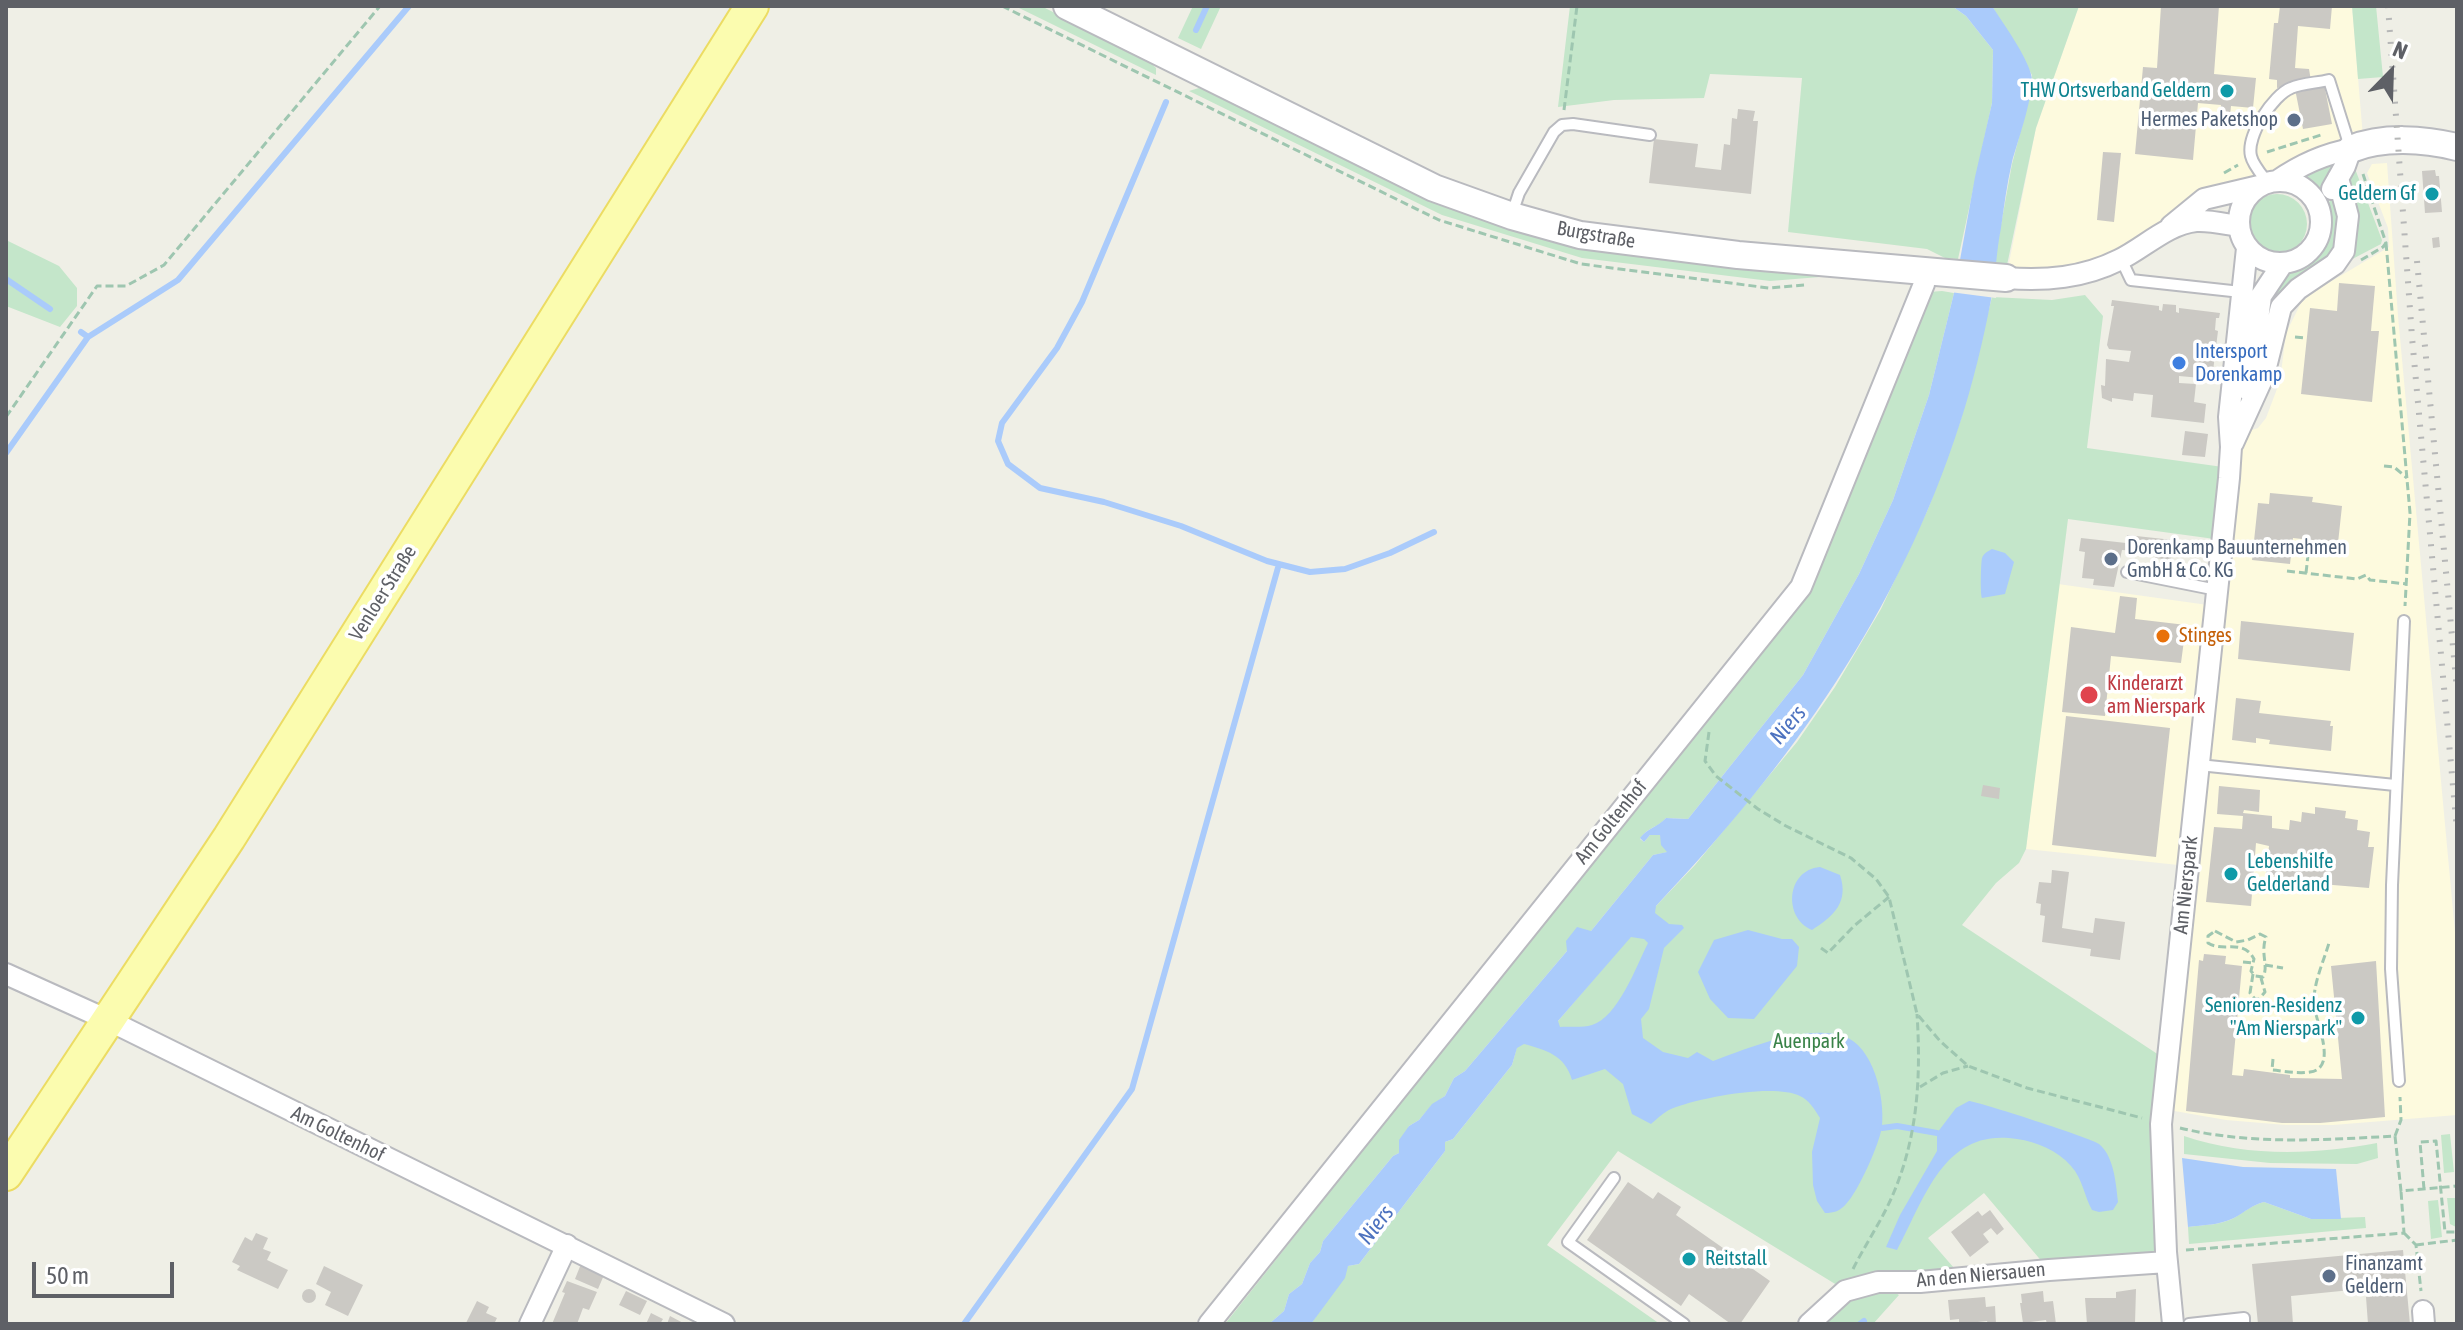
<!DOCTYPE html>
<meta charset="utf-8">
<style>
body{margin:0}
#map{position:relative;width:2463px;height:1330px;overflow:hidden;background:#efefe6;font-family:"Asap Condensed",sans-serif}
canvas{display:block}
.frame{position:absolute;inset:0;border:8px solid #5e6066;pointer-events:none}
.north{position:absolute;left:2351px;top:32px;width:80px;height:80px;-webkit-text-stroke:6px #fff;paint-order:stroke;rotate:23deg;font-size:22px;font-weight:700;line-height:32px;text-align:center;color:#5e6066}
.north::after{content:'';display:block;margin:auto;width:28px;height:36px;background:#5e6066;clip-path:polygon(50% 0,100% 100%,50% 72%,0 100%)}
.scale{position:absolute;left:32px;top:1262px;width:142px;height:36px;box-sizing:border-box;border:4px solid #5e6066;border-top:0;padding-left:10px;font-size:24px;line-height:28px;white-space:nowrap;color:#5e6066;-webkit-text-stroke:6px #fff;paint-order:stroke}
</style>
<div id="map">
<canvas width="2463" height="1330"></canvas>
<div class="frame"></div>
<div class="north">N</div>
<div class="scale">50 m</div>
</div>
<script>
const g = document.querySelector('canvas').getContext('2d');
g.lineJoin = 'round';
function fill(path, color) { g.fillStyle = color; g.fill(path, 'evenodd'); }
function stroke(path, color, width, dash) { g.strokeStyle = color; g.lineWidth = width; g.lineCap = dash ? 'butt' : 'round'; g.setLineDash(dash || []); g.stroke(path); }
function write(font, color, halo, rows, align = 'center') {
  g.font = font + ' "Asap Condensed",sans-serif'; g.lineWidth = 7; g.setLineDash([]); g.textBaseline = 'middle'; g.strokeStyle = halo; g.fillStyle = color; for (const [text, x, y, turn = 0] of rows) {
    g.save(); g.translate(x, y); g.rotate((+turn || 0) * Math.PI / 180); g.textAlign = isNaN(turn) ? turn : align; if (halo) g.strokeText(text, 0, 0); g.fillText(text, 0, 0); g.restore();
  }
}
fill(new Path2D(`
 M 2079,6 L 2352,6 L 2365,161 L 2351,149 L 2232,191 L 2121,259 L 2006,278 L 2036,128 Z
 M 2387,163 L 2398,316 L 2457,954 L 2457,1115 L 2333,1125 L 2286,1125 L 2226,1120 L 2163,1109 L 2188,866 L 2026,849 L 2058,584 L 2215,606 L 2230,468 L 2249,431 L 2258,428 L 2266,418 L 2280,381 L 2286,333 L 2301,303 L 2315,291 L 2389,247 L 2388,228 L 2367,173 L 2372,164 Z`), '#fdfade');
fill(new Path2D(`
 M 1015,6 L 1041,6 L 1147,59 L 1156,68 L 1156,75 Z
 M 1193,6 L 1221,6 L 1201,49 L 1178,38 Z
 M 1570,6 L 1952,6 L 1966,16 L 1993,50 L 1992,103 L 1958,259 L 1945,258 L 1927,249 L 1788,232 L 1802,78 L 1710,74 L 1704,98 L 1614,100 L 1558,107 Z
 M 1992,6 L 2079,6 L 2036,128 L 2007,265 L 1994,263 L 2012,164 L 2029,99 L 2032,75 Z
 M 2352,6 L 2376,6 L 2383,77 L 2358,79 Z
 M 1199,88 L 1209,90 L 1445,207 L 1578,246 L 1820,274 L 1820,277 L 1770,281 L 1582,258 L 1442,215 L 1189,91 Z
 M 2338,159 L 2317,192 L 2298,178 Z
 M 2354,166 L 2382,240 L 2381,244 L 2341,265 L 2357,239 L 2347,183 Z
 M2247 224a30 30 0 1 1 60 0a30 30 0 1 1-60 0Z
 M 2332,196 L 2340,206 L 2338,246 L 2325,263 L 2280,292 L 2271,308 L 2265,355 C 2264,340 2259,318 2263,304 C 2271,273 2311,273 2323,244 C 2331,226 2322,215 2332,196 Z
 M 6,240 L 59,266 L 77,288 L 77,306 L 60,327 L 6,306 Z
 M 1942,291 L 1954,293 L 1929,395 L 1893,500 L 1859,574 L 1803,675 L 1688,819 L 1666,818 C 1658,828 1647,827 1640,839 L 1644,842 L 1650,835 L 1660,835 L 1668,852 L 1653,855 L 1591,931 L 1567,951 L 1465,1071 L 1454,1078 L 1445,1096 L 1432,1105 L 1419,1120 L 1409,1126 L 1399,1153 L 1393,1156 L 1323,1241 L 1320,1252 L 1310,1263 L 1302,1284 L 1289,1294 L 1284,1311 L 1269,1324 L 1225,1324 L 1808,589 L 1929,292 Z
 M 2085,295 L 2103,316 L 2087,448 L 2230,468 L 2222,540 L 2068,519 L 2026,849 L 2019,863 L 1996,883 L 1962,925 L 2168,1061 L 2167,1262 L 2049,1270 L 1984,1193 L 1928,1238 L 1967,1283 L 1889,1289 L 1899,1295 L 1873,1324 L 1809,1324 L 1845,1290 L 1618,1151 L 1547,1245 L 1660,1324 L 1311,1324 L 1348,1266 L 1359,1264 L 1445,1151 L 1445,1142 L 1453,1139 L 1512,1065 L 1517,1047 L 1558,1021 L 1656,906 L 1695,865 L 1797,742 L 1835,687 L 1881,609 L 1928,509 L 1960,422 L 1992,297 L 2052,300 Z
 M 2450,1134 L 2454,1172 L 2444,1173 L 2441,1135 Z
 M 2184,1136 C 2246,1157 2313,1155 2377,1143 L 2378,1158 L 2357,1164 L 2270,1163 L 2184,1154 Z
 M 2447,1198 L 2456,1198 L 2456,1227 L 2450,1224 Z
 M 2438,1200 L 2442,1237 L 2431,1239 L 2428,1201 Z
 M 2264,1202 L 2311,1219 L 2365,1217 L 2366,1228 L 2189,1244 L 2188,1227 C 2203,1225 2221,1225 2234,1218 C 2244,1212 2252,1205 2264,1202 Z`), '#c4e6ca');
fill(new Path2D(`
 M 1952,6 L 1992,6 C 2003,23 2026,55 2031,74 C 2036,90 2017,143 2012,162 C 2007,184 2004,206 2001,228 C 1996,252 1996,276 1991,300 C 1983,341 1973,383 1960,423 C 1899,612 1792,763 1656,906 L 1655,913 L 1669,924 L 1682,925 L 1684,928 L 1664,948 L 1649,1009 L 1641,1019 L 1643,1038 L 1663,1052 L 1688,1058 L 1697,1052 L 1713,1061 C 1748,1048 1806,1024 1843,1036 C 1874,1046 1885,1098 1882,1126 C 1880,1143 1858,1192 1846,1204 C 1840,1211 1834,1213 1825,1213 L 1817,1201 L 1813,1185 L 1812,1152 L 1820,1118 C 1815,1110 1809,1100 1800,1096 C 1774,1083 1697,1098 1671,1109 C 1664,1112 1657,1119 1651,1124 L 1632,1114 L 1623,1084 L 1605,1069 L 1572,1080 C 1565,1055 1546,1050 1524,1044 L 1517,1048 L 1512,1065 L 1453,1139 L 1445,1142 L 1445,1151 L 1359,1264 L 1348,1266 L 1345,1278 L 1311,1324 L 1269,1324 L 1284,1311 L 1289,1294 L 1302,1284 L 1310,1263 L 1320,1252 L 1323,1241 L 1393,1156 L 1399,1153 L 1399,1140 L 1409,1126 L 1419,1120 L 1432,1104 L 1445,1096 L 1454,1078 L 1465,1071 L 1567,951 L 1566,941 L 1577,927 L 1591,931 L 1653,855 L 1667,852 L 1661,845 L 1660,835 L 1650,835 L 1644,842 L 1640,838 C 1647,828 1658,827 1666,818 L 1688,819 L 1803,675 L 1859,574 L 1893,500 L 1929,395 L 1954,293 L 1975,177 L 1992,103 L 1993,50 L 1966,16 ZM 1631,937 L 1644,939 L 1648,943 C 1636,967 1618,1017 1592,1025 C 1582,1028 1569,1026 1560,1027 L 1558,1021 Z
 M 1992,549 L 2005,553 L 2014,562 L 2005,594 L 1982,598 C 1980,594 1981,561 1982,558 C 1984,553 1987,552 1992,549 Z
 M 1820,867 L 1840,875 C 1849,902 1834,916 1812,930 C 1783,918 1786,870 1820,867 Z
 M 1748,930 L 1782,939 L 1792,939 L 1799,947 L 1797,966 L 1754,1019 L 1728,1018 L 1710,999 L 1698,972 L 1714,940 Z
 M 1969,1101 C 1976,1101 2094,1139 2099,1144 C 2114,1156 2116,1184 2118,1202 L 2113,1210 L 2099,1212 L 2092,1210 C 2084,1196 2083,1179 2071,1166 C 2057,1150 2037,1142 2017,1139 C 1944,1127 1925,1198 1897,1250 L 1886,1247 L 1900,1215 L 1937,1151 L 1937,1133 L 1956,1108 Z
 M 2182,1158 L 2243,1167 L 2336,1169 L 2341,1219 L 2311,1219 L 2264,1202 C 2252,1205 2245,1212 2234,1218 C 2220,1225 2204,1225 2188,1227 Z`), '#aacbfb');
fill(new Path2D(`
 M 1954,259 L 1998,264 L 1996,298 L 1950,292 Z`), '#efefe6');
stroke(new Path2D(`
 M 1196,30 L 1207,6
 M 1166,102 L 1082,302 L 1057,348 L 1002,423 L 998,441 L 1008,464 L 1040,488 L 1104,502 L 1181,526 L 1267,561 L 1310,572 L 1345,569 L 1390,553 L 1434,532
 M 6,279 L 50,309
 M 81,332 L 88,337 L 178,280 L 409,6
 M 6,453 L 88,337
 M 1882,1128 L 1897,1126 L 1937,1133
 M 964,1324 L 1132,1089 L 1279,564
 M 1860,1324 L 1864,1321`), '#aacbfb', 6);
fill(new Path2D(`
 M 2161,6 L 2219,6 L 2214,74 L 2256,78 L 2253,108 L 2231,106 L 2230,116 L 2220,114 L 2221,105 L 2198,103 L 2193,160 L 2135,154 L 2143,67 L 2157,68 Z
 M 2280,6 L 2332,6 L 2330,29 L 2298,26 L 2295,68 L 2309,69 L 2311,81 L 2277,88 L 2277,80 L 2269,79 L 2274,23 L 2278,23 Z
 M 2324,84 L 2332,124 L 2303,129 L 2295,89 Z
 M 1738,109 L 1755,111 L 1753,121 L 1758,121 L 1751,194 L 1649,183 L 1654,139 L 1698,144 L 1695,167 L 1721,170 L 1724,144 L 1730,145 L 1732,118 L 1737,119 Z
 M 2103,152 L 2121,153 L 2114,222 L 2097,220 Z
 M 2435,170 L 2436,176 L 2439,176 L 2442,212 L 2425,213 L 2422,171 Z
 M 2439,237 L 2440,247 L 2433,248 L 2432,238 Z
 M 2339,283 L 2375,286 L 2371,331 L 2379,331 L 2372,402 L 2301,394 L 2310,308 L 2337,311 Z
 M 2112,300 L 2159,306 L 2159,310 L 2162,311 L 2163,304 L 2176,305 L 2176,312 L 2179,313 L 2179,308 L 2220,313 L 2219,318 L 2216,318 L 2215,330 L 2218,331 L 2212,379 L 2179,376 L 2179,383 L 2196,384 L 2194,402 L 2206,404 L 2204,423 L 2151,417 L 2153,395 L 2134,393 L 2133,401 L 2112,398 L 2112,402 L 2102,398 L 2101,385 L 2105,386 L 2106,359 L 2129,362 L 2131,351 L 2109,349 L 2107,345 L 2114,306 L 2111,306 Z
 M 2185,431 L 2208,434 L 2205,457 L 2182,455 Z
 M 2270,493 L 2313,497 L 2312,502 L 2342,506 L 2338,543 L 2293,538 L 2290,564 L 2252,560 L 2258,503 L 2269,504 Z
 M 2127,535 L 2173,540 L 2171,560 L 2155,558 L 2156,552 L 2122,550 L 2114,587 L 2093,585 L 2094,579 L 2082,578 L 2085,552 L 2079,551 L 2081,538 L 2126,543 Z
 M 2120,596 L 2137,598 L 2135,619 L 2186,625 L 2181,663 L 2111,656 L 2105,716 L 2062,712 L 2071,627 L 2115,633 Z
 M 2241,621 L 2354,633 L 2350,671 L 2238,659 Z
 M 2236,698 L 2261,701 L 2259,713 L 2331,721 L 2330,726 L 2333,726 L 2331,751 L 2269,744 L 2270,740 L 2256,738 L 2256,743 L 2232,740 Z
 M 2066,716 L 2170,728 L 2156,857 L 2052,845 Z
 M 1983,785 L 2000,788 L 1999,799 L 1981,796 Z
 M 2219,786 L 2260,790 L 2259,812 L 2244,810 L 2243,813 L 2272,816 L 2272,828 L 2289,830 L 2290,820 L 2301,822 L 2302,812 L 2315,814 L 2315,807 L 2346,811 L 2345,818 L 2358,820 L 2357,830 L 2370,832 L 2368,847 L 2374,847 L 2369,888 L 2273,880 L 2274,875 L 2266,874 L 2269,846 L 2256,843 L 2251,906 L 2206,902 L 2214,827 L 2242,829 L 2243,816 L 2217,814 Z
 M 2052,870 L 2069,872 L 2062,928 L 2093,933 L 2095,918 L 2125,922 L 2120,960 L 2090,956 L 2091,949 L 2042,942 L 2045,916 L 2040,915 L 2041,904 L 2036,903 L 2039,882 L 2051,883 Z
 M 2204,954 L 2226,956 L 2225,964 L 2242,966 L 2232,1075 L 2243,1076 L 2244,1069 L 2290,1075 L 2290,1078 L 2342,1079 L 2331,966 L 2376,961 L 2385,1117 L 2320,1123 L 2282,1123 L 2186,1111 L 2199,960 L 2203,961 Z
 M 1628,1182 L 1653,1199 L 1658,1192 L 1681,1207 L 1676,1215 L 1770,1281 L 1740,1324 L 1731,1324 L 1689,1294 L 1681,1306 L 1587,1240 Z
 M 1990,1210 L 2004,1229 L 1997,1235 L 1991,1228 L 1983,1234 L 1989,1242 L 1970,1257 L 1951,1232 L 1978,1211 L 1982,1216 Z
 M 256,1233 L 268,1238 L 263,1249 L 271,1252 L 267,1260 L 288,1270 L 278,1289 L 237,1270 L 240,1266 L 232,1262 L 245,1237 L 252,1241 Z
 M 2403,1250 L 2410,1324 L 2368,1324 L 2366,1297 L 2372,1297 L 2371,1288 L 2291,1296 L 2293,1324 L 2258,1324 L 2252,1264 Z
 M 581,1264 L 604,1275 L 598,1289 L 575,1279 Z
 M 324,1266 L 363,1285 L 348,1316 L 325,1305 L 331,1292 L 316,1284 Z
 M 567,1281 L 597,1292 L 589,1310 L 583,1308 L 577,1324 L 552,1324 L 565,1293 L 562,1292 Z
 M302 1296a7 7 0 1 1 14 0a7 7 0 1 1-14 0Z
 M 2136,1289 L 2135,1324 L 2087,1324 L 2085,1298 L 2116,1298 L 2116,1292 Z
 M 626,1291 L 647,1301 L 640,1315 L 619,1305 Z
 M 2043,1291 L 2044,1302 L 2053,1301 L 2056,1324 L 2047,1324 L 2046,1320 L 2023,1323 L 2020,1303 L 2022,1303 L 2021,1294 Z
 M 1985,1297 L 1986,1307 L 1995,1306 L 1996,1324 L 1988,1324 L 1987,1321 L 1959,1324 L 1959,1319 L 1950,1320 L 1948,1300 Z
 M 477,1301 L 489,1307 L 486,1313 L 497,1318 L 494,1324 L 466,1323 Z
 M 651,1313 L 663,1319 L 660,1324 L 646,1324 Z
 M 670,1316 L 685,1324 L 667,1324 Z`), '#cbc9c4');
const service = new Path2D(`
 M 2268,183 C 2262,175 2253,165 2251,156 C 2246,136 2273,95 2291,88 C 2302,83 2317,83 2329,80 L 2350,147
 M 1512,214 L 1519,193 L 1554,132 L 1562,125 L 1573,124 L 1650,135
 M 2121,259 L 2131,280 L 2241,292
 M 2127,572 L 2217,590
 M 2199,765 L 2395,785
 M 2399,1081 L 2391,969 L 2392,885 L 2404,621
 M 1614,1178 L 1568,1242 L 1684,1324
 M 2189,1324 L 2244,1318 L 2244,1324`);
const minor = new Path2D(`
 M2239 222a41 41 0 1 1 82 0a41 41 0 1 1-82 0Z
 M 2277,181 C 2300,165 2324,154 2351,149 L 2345,166 L 2332,189
 M 2171,226 L 2204,199 L 2259,186
 M 2006,278 C 2046,281 2083,278 2119,260 C 2144,248 2167,224 2196,221 C 2210,220 2225,224 2238,226
 M 2249,391 L 2261,296 L 2283,263
 M 2233,443 L 2264,375 L 2281,307 L 2298,289 L 2335,264 L 2344,251 L 2348,216 L 2338,178
 M 6,974 L 110,1021 L 724,1324
 M 2423,1311 L 2424,1324
 M 530,1324 L 567,1245
 M 1209,1324 L 1801,587 L 1924,284 L 1926,270
 M 1809,1324 L 1845,1291 L 1878,1282 L 1920,1282 L 2049,1270 L 2167,1262
 M 2173,1324 L 2166,1252 L 2161,1124 L 2229,478 L 2231,447 L 2229,417 L 2247,248`);
const tertiary = new Path2D(`
 M 1067,6 L 1434,188 L 1512,216 L 1580,235 L 1738,255 L 2006,278
 M 2351,149 C 2383,136 2424,139 2457,147`);
const primary = new Path2D(`
 M 6,1174 L 229,838 L 752,6`);
stroke(service, '#b9babf', 14);
stroke(minor, '#b9babf', 24);
stroke(tertiary, '#b9babf', 30);
stroke(primary, '#ecdc63', 36);
stroke(new Path2D(`
 M 1002,6 L 1439,220 L 1581,264 L 1769,288 L 1804,285
 M 1564,110 L 1577,6
 M 2267,152 L 2321,135
 M 2224,173 L 2238,165
 M 2386,243 L 2410,513 L 2405,606
 M 2361,260 L 2383,247 L 2386,243 L 2363,174
 M 2295,337 L 2306,338
 M 6,417 L 97,286 L 126,286 L 164,265 L 380,6
 M 2384,466 L 2394,467 L 2407,478
 M 2287,571 L 2357,579 L 2366,575 L 2370,580 L 2407,584
 M 2306,573 L 2308,555
 M 1709,732 L 1705,761 L 1716,776 L 1758,809 L 1786,826 L 1851,858 L 1876,879 L 1889,897 L 1917,1014 L 1940,1041 L 1968,1066 L 2027,1088 L 2142,1118
 M 2215,931 L 2236,942 L 2248,940 L 2260,934 L 2266,937 C 2260,954 2269,966 2263,977 L 2255,976 L 2251,971 L 2254,959 C 2243,938 2224,953 2208,943 L 2208,936 Z
 M 1821,948 L 1828,953 L 1854,926 L 1889,897
 M 2243,962 L 2254,963
 M 2265,965 L 2283,968
 M 2253,974 L 2250,993 L 2255,999 L 2259,999 L 2265,992 L 2261,978
 M 2273,1059 L 2272,1070 C 2284,1071 2298,1074 2310,1072 C 2339,1068 2315,1021 2314,1004 C 2313,984 2323,963 2329,943
 M 1920,1087 L 1943,1073 L 1968,1066
 M 2180,1128 C 2250,1145 2324,1140 2395,1136 L 2401,1191 L 2457,1186
 M 2395,1136 L 2401,1120 L 2400,1097
 M 2457,1138 L 2457,1155
 M 2424,1189 L 2420,1142 L 2436,1141 L 2445,1232 L 2457,1232
 M 2404,1233 L 2416,1245 L 2421,1291
 M 2416,1245 L 2457,1240
 M 2186,1250 L 2404,1233 L 2401,1191
 M 1853,1269 C 1866,1243 1883,1219 1894,1192 C 1918,1135 1921,1075 1917,1014`), '#9ec6b0', 3, [8, 4]);
stroke(service, '#fff', 10);
stroke(minor, '#fff', 20);
stroke(tertiary, '#fff', 26);
stroke(primary, '#fbfcaf', 32);
stroke(new Path2D(`
 M 2388,6 L 2412,337 L 2457,830
 M 2417,261 L 2457,690`), '#b6b7b7', 6, [2, 10]);
for (const [x, y, r, color] of [
 [2227,91,8,"#0f9aa8"],
 [2294,120,8,"#5c6f8a"],
 [2432,194,8,"#0f9aa8"],
 [2179,363,8,"#3f7fe0"],
 [2111,559,8,"#5c6f8a"],
 [2163,636,8,"#e8710a"],
 [2089,695,10,"#e0444e"],
 [2231,874,8,"#0f9aa8"],
 [2358,1018,8,"#0f9aa8"],
 [1689,1259,8,"#0f9aa8"],
 [2329,1276,8,"#5c6f8a"]
]) { const dot = new Path2D(); dot.arc(x, y, r, 0, 2 * Math.PI); g.fillStyle = color; g.fill(dot); stroke(dot, '#fff', 3); }
write('20px', '#0d838f', '#fff', [
 ["THW Ortsverband Geldern",2211,91],
 ["Geldern Gf",2416,194],
 ["Lebenshilfe",2247,862,"left"],
 ["Gelderland",2247,885,"left"],
 ["Senioren-Residenz",2342,1006],
 ["\"Am Nierspark\"",2342,1029],
 ["Reitstall",1705,1259,"left"]
], 'right');
write('20px', '#4e5e75', '#fff', [
 ["Hermes Paketshop",2278,120,"right"],
 ["Dorenkamp Bauunternehmen",2127,548],
 ["GmbH & Co. KG",2127,571],
 ["Finanzamt",2345,1264],
 ["Geldern",2345,1287]
], 'left');
write('20px', '#5e6066', '#fff', [
 ["Burgstraße",1596,235,10],
 ["Venloer Straße",383,593,-58],
 ["Am Goltenhof",1611,822,-51],
 ["Am Nierspark",2186,885,-84],
 ["Am Goltenhof",338,1134,26],
 ["An den Niersauen",1981,1275,-5]
]);
write('20px', '#366cbe', '#fff', [
 ["Intersport",2195,352],
 ["Dorenkamp",2195,375]
], 'left');
write('20px', '#c56008', '#fff', [
 ["Stinges",2179,636]
], 'left');
write('20px', '#be3a42', '#fff', [
 ["Kinderarzt",2107,684],
 ["am Nierspark",2107,707]
], 'left');
write('20px', '#398248', '#fff', [
 ["Auenpark",1809,1042]
]);
write('italic 22px', '#4d72bf', '#fff', [
 ["Niers",1788,725,-50],
 ["Niers",1376,1225,-52]
]);
</script>
